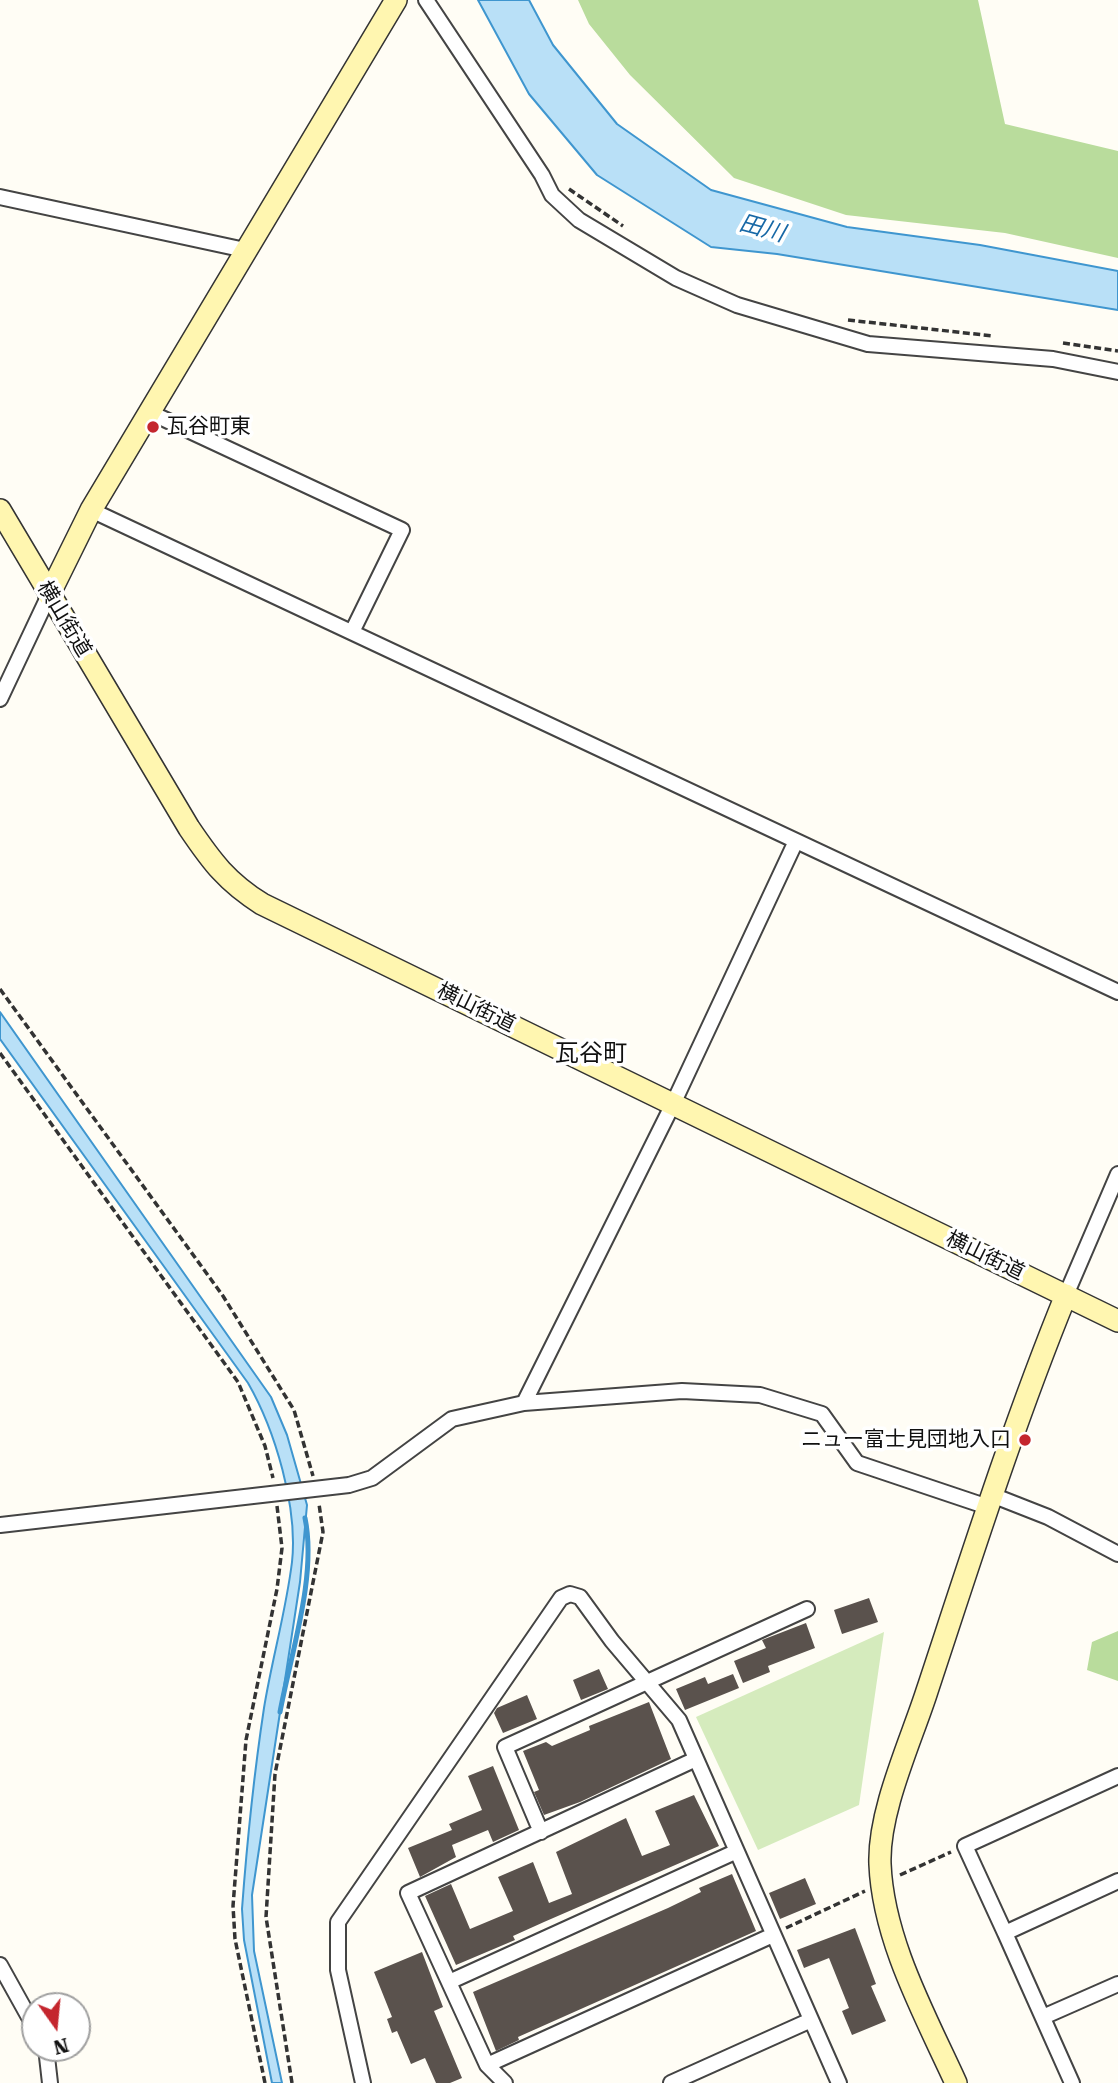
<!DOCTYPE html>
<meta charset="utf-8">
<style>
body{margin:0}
#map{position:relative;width:1118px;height:2083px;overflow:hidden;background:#fffdf5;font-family:"Roboto Serif",serif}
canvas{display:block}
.north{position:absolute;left:21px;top:1992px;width:70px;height:70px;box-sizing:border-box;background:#fff;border:2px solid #a0a0a0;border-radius:50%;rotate:165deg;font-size:19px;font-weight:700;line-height:28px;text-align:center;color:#111}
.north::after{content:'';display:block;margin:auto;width:24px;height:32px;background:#c4262e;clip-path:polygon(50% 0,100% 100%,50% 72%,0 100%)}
</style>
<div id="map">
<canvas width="1118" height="2083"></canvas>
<div class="north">N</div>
</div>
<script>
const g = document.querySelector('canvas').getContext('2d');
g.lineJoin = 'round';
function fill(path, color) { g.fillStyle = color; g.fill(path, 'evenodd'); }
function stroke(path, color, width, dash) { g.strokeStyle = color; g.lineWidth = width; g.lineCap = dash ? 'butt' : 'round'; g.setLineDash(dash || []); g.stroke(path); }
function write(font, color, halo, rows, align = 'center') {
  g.font = font + ' "Roboto Serif","Noto Sans JP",serif'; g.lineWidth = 7; g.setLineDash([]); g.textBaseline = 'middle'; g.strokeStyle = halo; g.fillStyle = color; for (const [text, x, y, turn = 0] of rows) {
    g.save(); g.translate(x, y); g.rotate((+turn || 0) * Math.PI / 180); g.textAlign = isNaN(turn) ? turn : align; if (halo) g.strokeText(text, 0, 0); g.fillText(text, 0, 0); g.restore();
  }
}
fill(new Path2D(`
 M 884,1632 L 859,1805 L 758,1850 L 696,1717 Z`), '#d5ebbd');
fill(new Path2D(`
 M 578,0 L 978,0 L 1005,124 L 1118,151 L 1118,258 L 1005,233 L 846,215 L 734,178 L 630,75 L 589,24 Z
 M 1118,1631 L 1118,1681 L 1087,1670 L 1092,1642 Z`), '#b9dc9c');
const water = new Path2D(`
 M 478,0 L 529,0 L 553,45 L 617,124 L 711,190 L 847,227 L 980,245 L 1118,271 L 1118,310 L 777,254 L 711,247 L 597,175 L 529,94 Z
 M 0,1012 L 271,1397 L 287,1435 L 307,1505 L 300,1582 L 252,1895 L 254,1951 L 282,2083 L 272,2083 L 244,1940 L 242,1909 C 247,1842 254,1774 264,1708 C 272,1659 286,1611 292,1562 C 298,1507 275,1430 248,1383 L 0,1039 Z`);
fill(water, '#b9e0f7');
stroke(water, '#3f96cf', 2);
stroke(new Path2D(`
 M 280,1712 C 291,1653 317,1576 305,1518`), '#3f96cf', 5);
fill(new Path2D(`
 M 869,1598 L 878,1622 L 842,1634 L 834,1610 Z
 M 806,1623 L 815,1648 L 768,1666 L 770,1672 L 743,1683 L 734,1661 L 766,1648 L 762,1640 Z
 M 599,1669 L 608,1689 L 581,1700 L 573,1680 Z
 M 733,1674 L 739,1688 L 685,1710 L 676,1689 L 705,1677 L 708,1684 Z
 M 527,1695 L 537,1719 L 503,1733 L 494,1713 L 497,1708 Z
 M 649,1702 L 671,1759 L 580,1802 L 544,1815 L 534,1792 L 539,1790 L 523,1751 L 546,1742 L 552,1746 L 590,1730 L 589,1726 Z
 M 493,1766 L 519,1830 L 493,1842 L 488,1830 L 452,1845 L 456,1857 L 420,1877 L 408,1848 L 452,1830 L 449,1824 L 482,1810 L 468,1776 Z
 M 694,1795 L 719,1846 L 544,1922 L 513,1936 L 515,1940 L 456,1965 L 425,1896 L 451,1884 L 470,1929 L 513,1911 L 498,1877 L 533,1862 L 549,1903 L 572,1894 L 556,1852 L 626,1818 L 642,1856 L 670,1845 L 655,1811 Z
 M 732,1874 L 756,1931 L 518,2037 L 519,2040 L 496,2051 L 473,1992 L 668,1908 L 701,1892 L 699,1888 Z
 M 805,1878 L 816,1904 L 780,1919 L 769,1893 Z
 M 855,1928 L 876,1984 L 871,1986 L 886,2021 L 852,2035 L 842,2011 L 849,2008 L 829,1958 L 804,1968 L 797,1950 Z
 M 422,1952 L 443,2007 L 434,2011 L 462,2078 L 450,2083 L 436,2083 L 425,2058 L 411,2064 L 397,2031 L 392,2033 L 387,2019 L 392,2017 L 374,1972 Z`), '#5a524d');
const street = new Path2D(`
 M 426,0 L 542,175 L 552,195 L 579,220 L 676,278 L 737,305 L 868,344 L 1053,359 L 1118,372
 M 0,197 L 245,250
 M 149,412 L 402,530 L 352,632
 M 91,510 L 1118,992
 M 0,699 L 49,595
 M 1066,1295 L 1118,1174
 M 524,1403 L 673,1104 L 796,841
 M 992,1495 L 1048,1517 L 1118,1554
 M 0,1525 L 349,1485 L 372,1478 L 452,1419 L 524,1403 L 682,1391 L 760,1395 L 822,1414 L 857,1463 L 988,1507
 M 541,1832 L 505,1747 L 807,1609
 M 1005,1933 L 965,1846 L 1118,1776
 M 0,1965 L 35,2028
 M 449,1982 L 735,1852
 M 1043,2017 L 1118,1984
 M 46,2048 L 50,2083
 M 487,2065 L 773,1935
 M 363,2083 L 338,1970 L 338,1922 L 561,1598 L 570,1594 L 580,1597 L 612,1641 L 679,1720 L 839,2083
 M 505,2083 L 487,2065 L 408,1893 L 696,1759
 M 671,2083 L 811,2020
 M 1072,2083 L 1005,1933 L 1118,1881`);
const secondary = new Path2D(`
 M 0,510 L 189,828 C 212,862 227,882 262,904 L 1118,1321
 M 49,595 L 91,510 L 396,0
 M 956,2083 C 925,2015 883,1940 880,1864 C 878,1811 911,1741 927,1691 C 971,1558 1013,1425 1066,1295`);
stroke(street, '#444', 18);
stroke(secondary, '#333', 24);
stroke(new Path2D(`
 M 569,189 L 623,226
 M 848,320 L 993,336
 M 1063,343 L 1118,351
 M 0,989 L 223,1296 L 294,1410 L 313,1476
 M 0,1053 L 238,1382 L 265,1446 L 273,1478
 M 900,1875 L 951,1852
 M 786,1928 L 865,1891
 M 265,2083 L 235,1939 L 233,1906 L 246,1740 L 277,1589 L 282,1548 L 277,1506
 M 292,2083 L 266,1917 L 275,1774 L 323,1532 L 319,1504`), '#333', 3.5, [7, 3.5]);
stroke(street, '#fff', 14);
stroke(secondary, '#fff6b0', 21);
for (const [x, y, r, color] of [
 [153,427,7,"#c4262e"],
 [1025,1440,7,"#c4262e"]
]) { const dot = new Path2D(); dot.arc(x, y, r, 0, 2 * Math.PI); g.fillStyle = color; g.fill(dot); stroke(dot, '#fff', 2.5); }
write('21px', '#111', '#fff', [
 ["瓦谷町東",167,427],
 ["ニュー富士見団地入口",1011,1440,"right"]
], 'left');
write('21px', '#111', '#fff', [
 ["横山街道",64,619,59],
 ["横山街道",476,1008,26],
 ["横山街道",985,1256,26]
]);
write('italic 23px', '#1768a6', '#fff', [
 ["田川",762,229,15]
]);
write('24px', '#111', '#fff', [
 ["瓦谷町",591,1054]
]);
</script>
